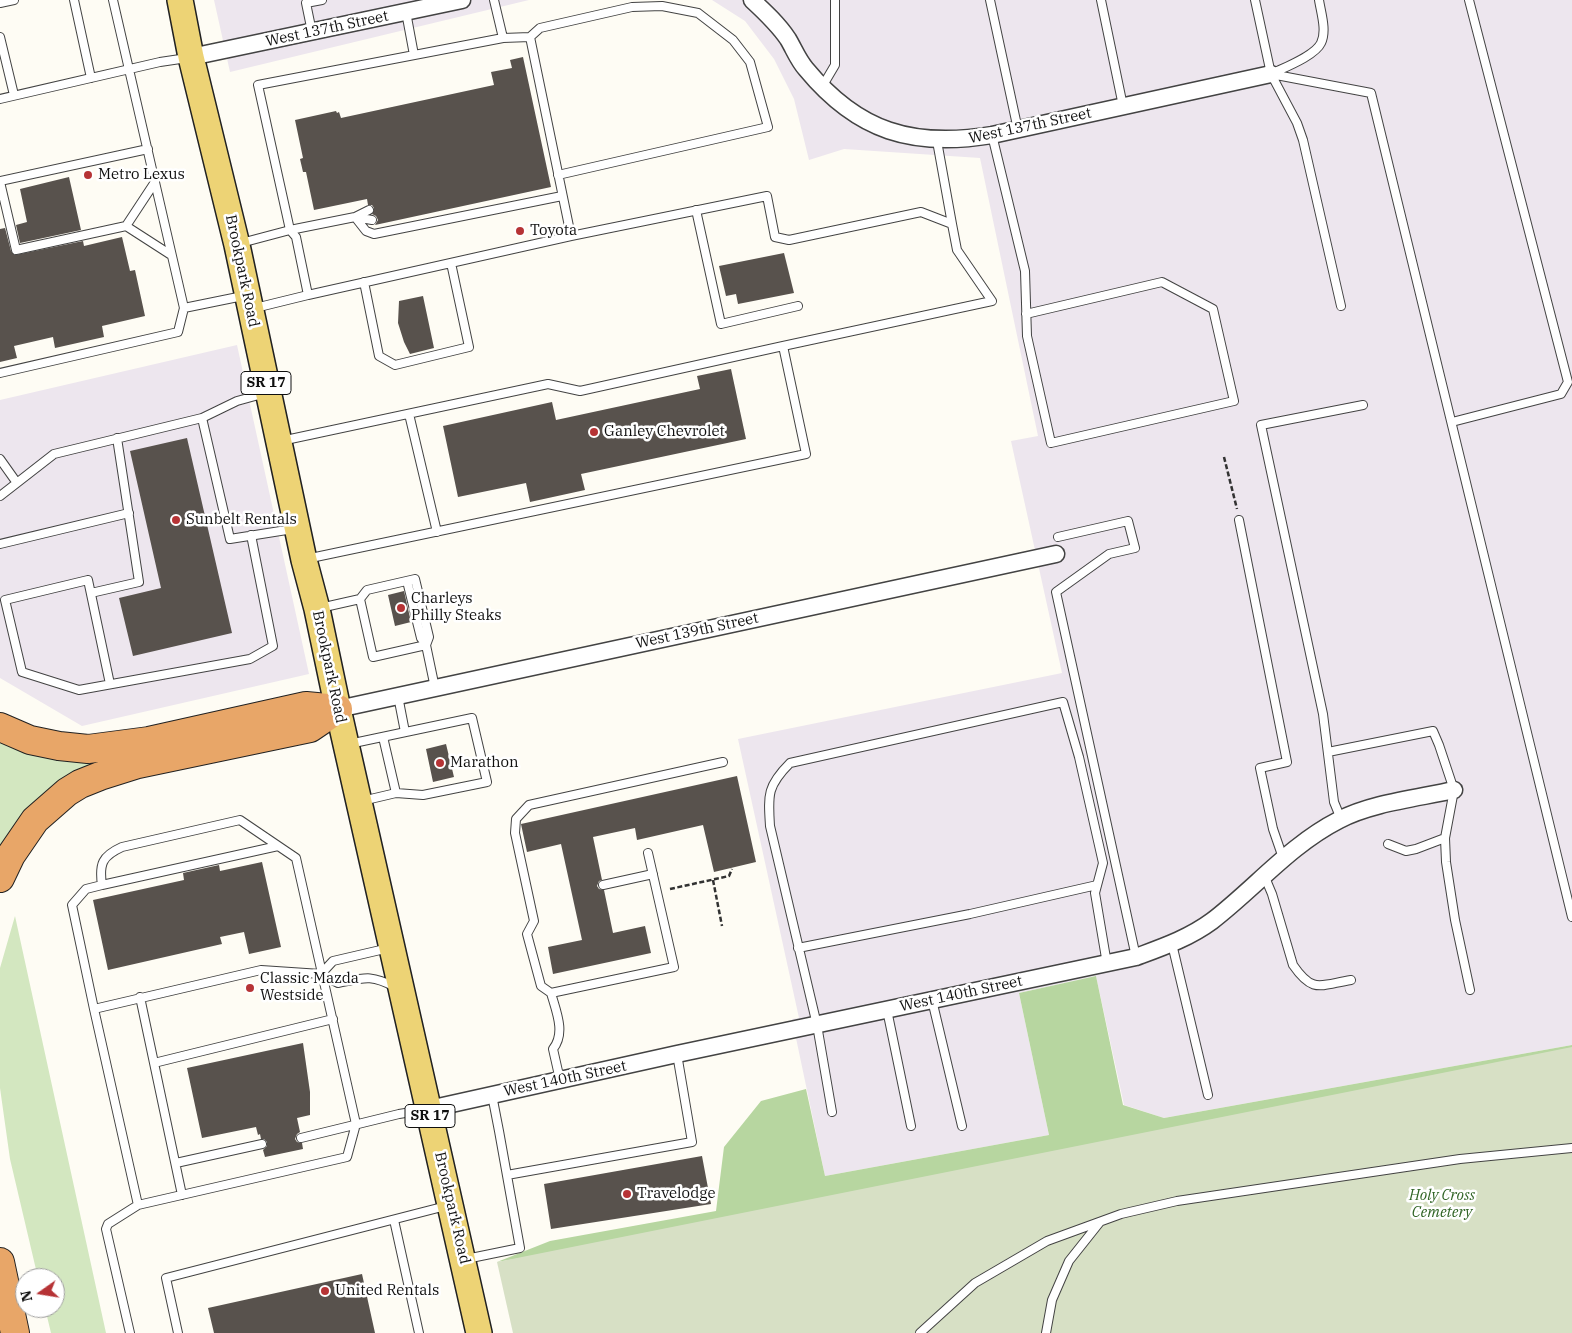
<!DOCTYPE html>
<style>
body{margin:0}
#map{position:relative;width:1572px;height:1333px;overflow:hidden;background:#fefcf4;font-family:"IBM Plex Serif",serif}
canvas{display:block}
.north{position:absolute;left:15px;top:1268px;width:50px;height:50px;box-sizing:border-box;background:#fff;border:1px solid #9f9f9f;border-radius:50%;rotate:257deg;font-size:14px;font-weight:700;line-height:20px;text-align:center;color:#101010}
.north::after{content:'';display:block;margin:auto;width:18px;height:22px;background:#b63335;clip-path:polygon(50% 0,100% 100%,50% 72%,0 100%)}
</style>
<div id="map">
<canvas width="1572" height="1333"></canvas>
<div class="north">N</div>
</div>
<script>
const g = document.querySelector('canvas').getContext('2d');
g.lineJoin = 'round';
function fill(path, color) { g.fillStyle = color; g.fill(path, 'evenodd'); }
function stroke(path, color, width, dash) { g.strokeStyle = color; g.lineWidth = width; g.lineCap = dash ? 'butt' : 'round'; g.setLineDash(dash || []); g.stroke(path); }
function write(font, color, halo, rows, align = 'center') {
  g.font = font + ' "IBM Plex Serif",serif'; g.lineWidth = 5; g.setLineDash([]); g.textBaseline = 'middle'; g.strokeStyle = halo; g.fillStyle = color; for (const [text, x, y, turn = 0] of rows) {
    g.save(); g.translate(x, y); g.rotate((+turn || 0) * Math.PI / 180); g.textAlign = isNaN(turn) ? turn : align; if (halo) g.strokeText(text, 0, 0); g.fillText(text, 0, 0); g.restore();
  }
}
fill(new Path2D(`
 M 214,0 L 529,0 L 230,72 Z
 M 712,0 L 1572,0 L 1572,1045 L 1164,1118 L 1124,1105 L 1096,976 L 1019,993 L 1049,1135 L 825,1176 L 792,1019 L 799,1018 L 738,739 L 1062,673 L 1011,441 L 1038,436 L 980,158 L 844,149 L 809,160 L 794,99 L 774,59 L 745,21 Z
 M 237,345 L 309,674 L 82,726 L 0,678 L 0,400 Z`), '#ede6ee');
fill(new Path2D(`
 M 0,736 L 93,757 L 96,767 L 0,862 Z
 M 15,916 L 106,1333 L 51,1333 L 45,1308 L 55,1308 L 55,1278 L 38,1278 L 10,1159 L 0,1088 L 0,968 Z`), '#d3e7c0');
fill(new Path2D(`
 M 1096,976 L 1123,1105 L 1164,1118 L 1572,1045 L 1572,1083 L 497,1262 L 550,1241 L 716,1211 L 724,1147 L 761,1101 L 806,1089 L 825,1176 L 1049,1135 L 1019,993 Z`), '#b7d6a0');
fill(new Path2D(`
 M 1572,1047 L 1572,1333 L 513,1333 L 497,1262 Z`), '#d7e0c5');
fill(new Path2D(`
 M 523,57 L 551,187 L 375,225 L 378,220 L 376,216 L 372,214 L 374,208 L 372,205 L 368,205 L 367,199 L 314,210 L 306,172 L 303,172 L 300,159 L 303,158 L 295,120 L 336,111 L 337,113 L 339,112 L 341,118 L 494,85 L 491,72 L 512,68 L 510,60 Z
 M 69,177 L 81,230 L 20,243 L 16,225 L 27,222 L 20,189 Z
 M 5,228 L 11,251 L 15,255 L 83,241 L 84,246 L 122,237 L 130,271 L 135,270 L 145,316 L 102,326 L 104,337 L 55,348 L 53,337 L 14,346 L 17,358 L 0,362 L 0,229 Z
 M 784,253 L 794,293 L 738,304 L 736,294 L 726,296 L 719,266 Z
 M 423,296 L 434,348 L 410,354 L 404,342 L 398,323 L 399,301 Z
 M 731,369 L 746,439 L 581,474 L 585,490 L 530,502 L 526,483 L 458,497 L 443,426 L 552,402 L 556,420 L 700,389 L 697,376 Z
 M 187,438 L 232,633 L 133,656 L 119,598 L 161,588 L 130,451 Z
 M 404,591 L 411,622 L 395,626 L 388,595 Z
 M 446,744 L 454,777 L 433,782 L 426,749 Z
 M 737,776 L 756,862 L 714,872 L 703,825 L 637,840 L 635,828 L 593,837 L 602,880 L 599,881 L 597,886 L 599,889 L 604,890 L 613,933 L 645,926 L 651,953 L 553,974 L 548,947 L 582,940 L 561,844 L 527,852 L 521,824 Z
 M 262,862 L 281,947 L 249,954 L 244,932 L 220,937 L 222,944 L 108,970 L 93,900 L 184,880 L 183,873 L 219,865 L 220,871 Z
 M 303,1043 L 310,1092 L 310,1115 L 297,1118 L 300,1132 L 297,1134 L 295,1139 L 297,1142 L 302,1143 L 303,1149 L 265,1157 L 263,1150 L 267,1146 L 267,1142 L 264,1139 L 261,1139 L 260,1134 L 258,1135 L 256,1127 L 202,1138 L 187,1068 Z
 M 702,1156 L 711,1204 L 551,1229 L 544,1184 Z
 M 362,1274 L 375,1333 L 214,1333 L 208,1308 Z`), '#58524d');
const lane = new Path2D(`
 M 74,0 L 91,78
 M 113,0 L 184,308
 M 494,0 L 503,38
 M 990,0 L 1018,130
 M 1101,0 L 1123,106
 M 1255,0 L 1271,74 L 1297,123 L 1303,140 L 1341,306
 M 0,3 L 14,0
 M 406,12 L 414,55
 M 312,32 L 306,3 L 322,0
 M 0,37 L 14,95
 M 530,37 L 540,28 L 632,7 L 662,6 L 698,13 L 733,40 L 750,62 L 768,127 L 558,175
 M 1271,74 L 1371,93 L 1572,917
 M 1271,74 C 1283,68 1315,56 1321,43 C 1327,31 1321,13 1319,0
 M 822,87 L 835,65 L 835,0
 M 0,99 L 160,62 L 187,58
 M 992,135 L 1025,271 L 1027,336 L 1051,443 L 1234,401 L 1213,309 L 1162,282 L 1026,314
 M 937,141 L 952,224
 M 0,181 L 148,149
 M 0,182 L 16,250 L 126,226
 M 155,182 L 126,226 L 171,255
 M 696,210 L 721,324 L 798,306
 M 355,217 L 372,220
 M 355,217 L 369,210
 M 241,243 L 290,230 L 355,217 L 366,231 L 374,234 L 562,196
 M 364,282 L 379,356 L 395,365 L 469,347 L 451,263
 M 255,308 L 308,295
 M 0,373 L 178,332 L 184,308 L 243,296
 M 266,393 L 237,401 L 202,418 L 230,539 L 293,529
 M 409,414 L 437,532
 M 1452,422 L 1561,394 L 1568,382 L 1469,0
 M 281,441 L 548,384 L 580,391 L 783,346
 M 0,459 L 17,483
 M 0,496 L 54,454 L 202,418
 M 1239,520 L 1287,762 L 1260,768 L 1273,829 L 1283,858
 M 1058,537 L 1128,521 L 1135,548 L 1109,554 L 1056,592 L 1136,957
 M 0,544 L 129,513
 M 306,559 L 806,454 L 783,346 L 992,301 L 957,250 L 952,224 L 921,212 L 789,240 L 775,237 L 767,196 L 571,236 L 530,37 L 503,38 L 258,85 L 290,230 L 296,237 L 308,295 L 571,236
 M 407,581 L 421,638 L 426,645 L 435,688
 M 91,593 L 139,582 L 117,438
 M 360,599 L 373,657 L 426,645
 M 320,608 L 360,599 L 367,590 L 415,579 L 429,637 L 426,645
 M 110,684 L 88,580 L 5,600 L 22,672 L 79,690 L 250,659 L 273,646 L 251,535
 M 398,696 L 405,732
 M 349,744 L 472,718 L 487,782 L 423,795 L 396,793
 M 1328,752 L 1433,731 L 1439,745 L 1454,790 L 1445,838 L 1446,862 L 1455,920 L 1470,990
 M 362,801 L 396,793 L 383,737
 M 1341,819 L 1334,802 L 1323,714 L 1261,425 L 1363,405
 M 1388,844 L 1406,851 L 1416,849 L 1445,838
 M 648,853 L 674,967 L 551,993 L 541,986 L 527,934 L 534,921 L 515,833 L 516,819 L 529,805 L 723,762
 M 1264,875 L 1272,894 L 1293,965 C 1313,994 1320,985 1351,980
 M 102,885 C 99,864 102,856 122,847 L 240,820 L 296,858 L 356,1124 L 347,1157 L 138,1205 L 94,1009 L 72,905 L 86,889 L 102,885 L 278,846
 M 603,885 L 653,874
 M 1172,944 L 1208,1095
 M 798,948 L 970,914 L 1097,885
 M 321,974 L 333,961 L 389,948
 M 551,993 C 556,1011 566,1033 553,1049 L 560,1080
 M 140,997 L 182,1195
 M 932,1000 L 962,1126
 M 94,1009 L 261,970 L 321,974 L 338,983 C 364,978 370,974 395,987
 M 887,1010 L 911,1126
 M 154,1063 L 333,1019
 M 832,1112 L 817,1025 L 770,826 C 768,795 767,786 790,763 L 1063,702 L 1079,757 L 1103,863 L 1095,893 L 1107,964
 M 301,1138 L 399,1114 L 424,1110
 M 176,1163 L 262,1144
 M 507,1175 L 692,1142 L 677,1054
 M 394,1220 L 419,1333
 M 466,1259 L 520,1248 L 499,1131 L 492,1095
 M 130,1333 L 106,1229 L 108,1224 L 138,1205
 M 178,1333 L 166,1278 L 446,1206
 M 920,1333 L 975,1283 L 1047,1241 L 1121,1214 L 1177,1201 L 1460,1159 L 1572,1148
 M 1046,1333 L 1052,1300 L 1069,1261 L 1100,1222`);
const street = new Path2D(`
 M 752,0 C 765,12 778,24 788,39 C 794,49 798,60 806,69 C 858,132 913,148 992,135 L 1271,74
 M 191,57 L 462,0
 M 338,709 L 1056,554
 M 429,1109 L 677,1054 L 1136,957 C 1163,947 1189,938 1212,921 C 1255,888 1290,845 1339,820 C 1371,803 1418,798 1454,790`);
const primary = new Path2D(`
 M 180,0 L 191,57 L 237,245 L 304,560 L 317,609 L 338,709 L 479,1333`);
const highway = new Path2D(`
 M 0,727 L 30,740 L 59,746 L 88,749 L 149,741 L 306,706 L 338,709
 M 0,878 L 11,855 L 35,820 L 67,792 L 80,784 L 100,776 L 138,764 L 310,728 L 338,709
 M 0,1262 L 15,1333`);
stroke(lane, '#434343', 10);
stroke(street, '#434343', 19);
stroke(primary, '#212121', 28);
stroke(highway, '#212121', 30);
stroke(new Path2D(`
 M 1224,457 L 1237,509
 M 713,880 L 722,926
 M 670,889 L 729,876 L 732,869`), '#323232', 2.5, [5, 2.5]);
stroke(lane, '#fff', 8);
stroke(street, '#fff', 16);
stroke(primary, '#edd375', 25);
stroke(highway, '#e8a668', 28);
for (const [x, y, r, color] of [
 [88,175,5,"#b63335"],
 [520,231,5,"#b63335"],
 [594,432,5,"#b63335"],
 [176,520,5,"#b63335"],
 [401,608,5,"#b63335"],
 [440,763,5,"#b63335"],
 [250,988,5,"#b63335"],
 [627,1194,5,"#b63335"],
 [325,1291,5,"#b63335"]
]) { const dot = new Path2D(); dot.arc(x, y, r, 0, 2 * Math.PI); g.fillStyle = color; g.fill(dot); stroke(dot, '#fff', 2); }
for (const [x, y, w] of [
 [266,383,50],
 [430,1116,50]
]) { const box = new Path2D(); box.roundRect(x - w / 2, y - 11.5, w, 23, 4); g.fillStyle = '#fff'; g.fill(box); stroke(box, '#101010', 1); }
write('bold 14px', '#101010', null, [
 ["SR 17",266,383],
 ["SR 17",430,1116]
]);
write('15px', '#101010', '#fff', [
 ["West 137th Street",327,29,-12],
 ["West 137th Street",1030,126,-12],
 ["Brookpark Road",242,271,78],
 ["West 139th Street",697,631,-12],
 ["Brookpark Road",329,667,78],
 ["West 140th Street",961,994,-12],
 ["West 140th Street",565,1079,-12],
 ["Brookpark Road",452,1208,77]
]);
write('15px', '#101010', '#fff', [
 ["Metro Lexus",98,175],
 ["Toyota",530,231],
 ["Ganley Chevrolet",604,432],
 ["Sunbelt Rentals",186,520],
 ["Charleys",411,599],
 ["Philly Steaks",411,616],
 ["Marathon",450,763],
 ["Classic Mazda",260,979],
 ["Westside",260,996],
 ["Travelodge",637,1194],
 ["United Rentals",335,1291]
], 'left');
write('italic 15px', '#306425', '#fff', [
 ["Holy Cross",1442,1196],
 ["Cemetery",1442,1213]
]);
</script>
